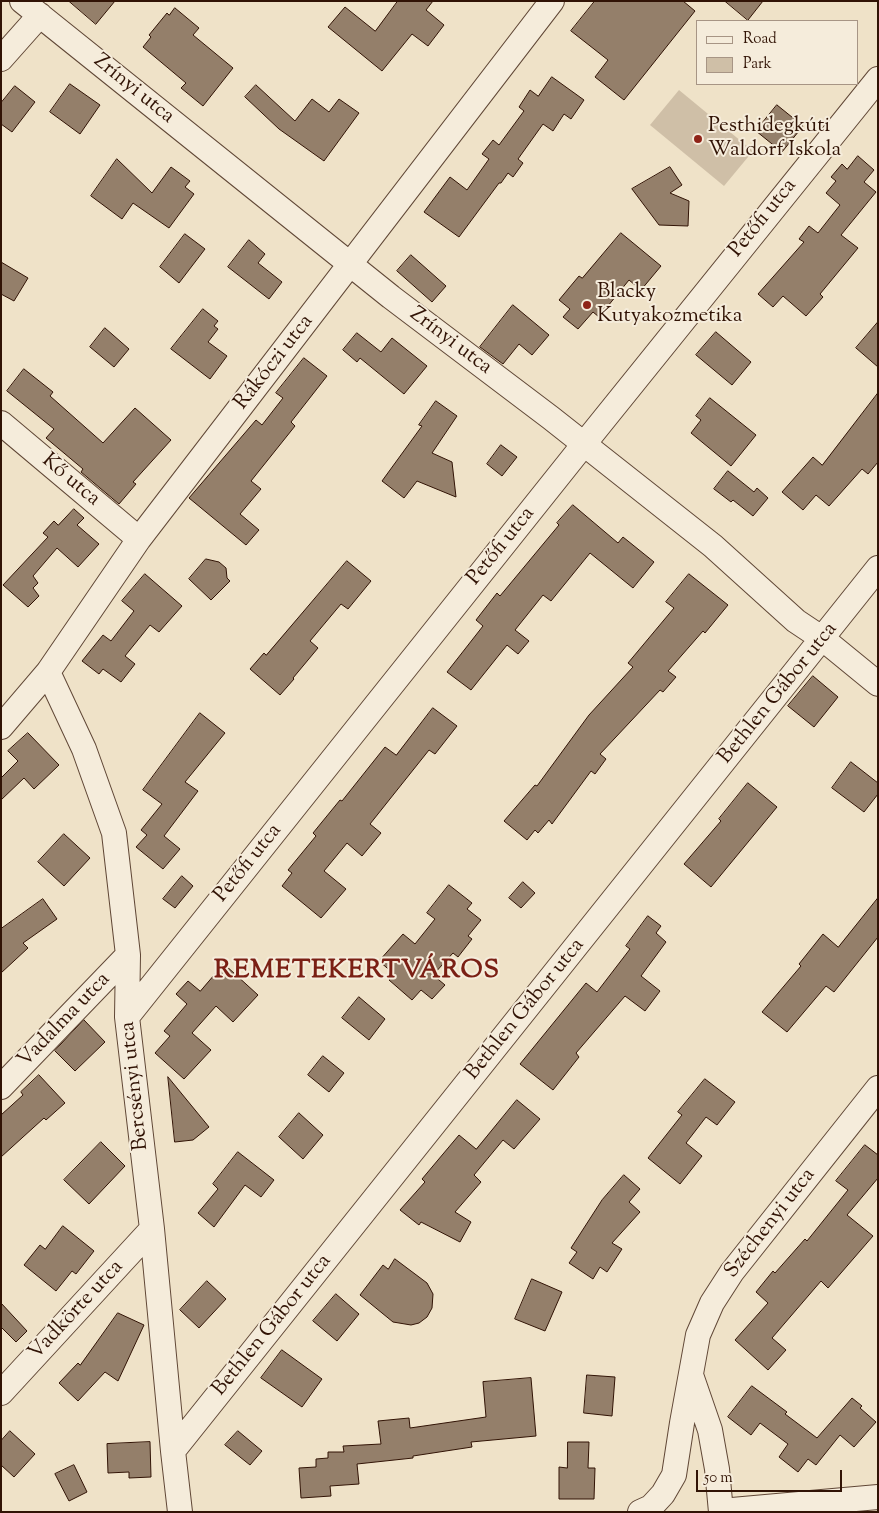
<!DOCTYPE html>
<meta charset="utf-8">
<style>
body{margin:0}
#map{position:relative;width:879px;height:1513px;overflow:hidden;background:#efe2c8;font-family:"Sorts Mill Goudy",serif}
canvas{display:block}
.frame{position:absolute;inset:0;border:2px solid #311305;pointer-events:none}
.legend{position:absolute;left:696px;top:20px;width:162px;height:65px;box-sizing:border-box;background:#f5ecdb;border:1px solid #a79585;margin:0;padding:6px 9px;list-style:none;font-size:15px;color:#311305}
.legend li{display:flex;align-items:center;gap:10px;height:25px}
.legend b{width:25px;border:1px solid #a79585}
.scale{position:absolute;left:696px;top:1470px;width:146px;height:22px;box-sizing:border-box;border:2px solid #311305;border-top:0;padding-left:6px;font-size:15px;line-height:18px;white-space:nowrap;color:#311305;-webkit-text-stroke:4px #f5ecdb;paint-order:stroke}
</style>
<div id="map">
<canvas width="879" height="1513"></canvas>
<div class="frame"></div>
<ul class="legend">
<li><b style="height:6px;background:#f5ecdb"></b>Road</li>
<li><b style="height:14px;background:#cfbfa7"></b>Park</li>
</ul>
<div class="scale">50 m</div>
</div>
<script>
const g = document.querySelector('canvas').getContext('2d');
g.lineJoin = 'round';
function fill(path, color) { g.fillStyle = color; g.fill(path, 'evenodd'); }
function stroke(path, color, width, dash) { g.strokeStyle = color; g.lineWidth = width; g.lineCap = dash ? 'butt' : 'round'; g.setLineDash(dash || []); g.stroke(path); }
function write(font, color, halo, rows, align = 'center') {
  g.font = font + ' "Sorts Mill Goudy",serif'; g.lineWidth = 4; g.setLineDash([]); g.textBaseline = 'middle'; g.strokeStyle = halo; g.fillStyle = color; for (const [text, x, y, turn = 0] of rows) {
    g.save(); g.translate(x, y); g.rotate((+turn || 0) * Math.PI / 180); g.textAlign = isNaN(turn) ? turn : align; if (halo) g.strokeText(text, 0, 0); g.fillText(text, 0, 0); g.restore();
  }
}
fill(new Path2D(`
 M 679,90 L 753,151 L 724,186 L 650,125 Z`), '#cfbfa7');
const building = new Path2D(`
 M 69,1 L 115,1 L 96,24 Z
 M 398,1 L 433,1 L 426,10 L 444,25 L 428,46 L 412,34 L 382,71 L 328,27 L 345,7 L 375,31 Z
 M 595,1 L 683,1 L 695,11 L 624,100 L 595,77 L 608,60 L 571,31 Z
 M 725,1 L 763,1 L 748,20 Z
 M 175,8 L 199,28 L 193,35 L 233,68 L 203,106 L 181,88 L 186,83 L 143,47 L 151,37 L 149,35 L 167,13 L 169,15 Z
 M 552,77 L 584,100 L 571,119 L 564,114 L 553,131 L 543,124 L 518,159 L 523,163 L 513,177 L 508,173 L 501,183 L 499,183 L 459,237 L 424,212 L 450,177 L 467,190 L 489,159 L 482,154 L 493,140 L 499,145 L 524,111 L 519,107 L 530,90 L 538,96 Z
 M 70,84 L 100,105 L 80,134 L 50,112 Z
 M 256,85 L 295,121 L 312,99 L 329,112 L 339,99 L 359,113 L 324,161 L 279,129 L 245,97 Z
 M 15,86 L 35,102 L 12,132 L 1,124 L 1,103 Z
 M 777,105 L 803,126 L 782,152 L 756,131 Z
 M 858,156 L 874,170 L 864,182 L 876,192 L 841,235 L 858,248 L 820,294 L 823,297 L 806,316 L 783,296 L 773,307 L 758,294 L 804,242 L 799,239 L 809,226 L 818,233 L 840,205 L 826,193 L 836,181 L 831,177 L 842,164 L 847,169 Z
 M 117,159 L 152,193 L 171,167 L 190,181 L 185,187 L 194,194 L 169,228 L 133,203 L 122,219 L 91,196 Z
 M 670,167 L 682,185 L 670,193 L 689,201 L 688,226 L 659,225 L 632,189 Z
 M 621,233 L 661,266 L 641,290 L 629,280 L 599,317 L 593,312 L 578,329 L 563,317 L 570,309 L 559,300 L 579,276 L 582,278 Z
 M 185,234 L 205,249 L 179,283 L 160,267 Z
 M 249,240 L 265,254 L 258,263 L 282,282 L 269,299 L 228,267 Z
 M 411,255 L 446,286 L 432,302 L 397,271 Z
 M 1,262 L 28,278 L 14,301 L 1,294 Z
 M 513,305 L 549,335 L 532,355 L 519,344 L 503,364 L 480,347 Z
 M 203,309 L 218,321 L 214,326 L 218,329 L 208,342 L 227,356 L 210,379 L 171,349 Z
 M 878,322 L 878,367 L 856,348 Z
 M 105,328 L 129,349 L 114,367 L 90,347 Z
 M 716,332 L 751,362 L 732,385 L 696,355 Z
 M 357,333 L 381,352 L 392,338 L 427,366 L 404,394 L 360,358 L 357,362 L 343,350 Z
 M 304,358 L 327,376 L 291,422 L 295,426 L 251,481 L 261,489 L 240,514 L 259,530 L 246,545 L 189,498 L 256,420 L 262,425 L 283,398 L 276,393 Z
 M 24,369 L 53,392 L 50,396 L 103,443 L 135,408 L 171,440 L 133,482 L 136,484 L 119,504 L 81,472 L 83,469 L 46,438 L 54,429 L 7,391 Z
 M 878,393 L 878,462 L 868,474 L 862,469 L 829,506 L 816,495 L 803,510 L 782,492 L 813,457 L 822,465 Z
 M 710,398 L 756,435 L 731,466 L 691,433 L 701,420 L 696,416 Z
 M 436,401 L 457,416 L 432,453 L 452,462 L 456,497 L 417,481 L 404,498 L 382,481 L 422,426 L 419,425 Z
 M 501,445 L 517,457 L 502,476 L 487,464 Z
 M 728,471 L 754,492 L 757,488 L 768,498 L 753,516 L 733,500 L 731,502 L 714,489 Z
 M 573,505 L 618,543 L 623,537 L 654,562 L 633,588 L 590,553 L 551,601 L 543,595 L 515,630 L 529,641 L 518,654 L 507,645 L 471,690 L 447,672 L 483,626 L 476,620 L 497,593 L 500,596 L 559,525 L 557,523 Z
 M 74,509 L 84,518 L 77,525 L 99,544 L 78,567 L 57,548 L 33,576 L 38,583 L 33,588 L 39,596 L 28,607 L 3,585 L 48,537 L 43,533 L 54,521 L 58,525 Z
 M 206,559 L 219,562 L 226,568 L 227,578 L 230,581 L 211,600 L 189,579 Z
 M 347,561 L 371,581 L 348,609 L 341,604 L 310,641 L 318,648 L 293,678 L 294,679 L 280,695 L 250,669 L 264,653 L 266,655 Z
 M 145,574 L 182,606 L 159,632 L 150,625 L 125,656 L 135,664 L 121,682 L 103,669 L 99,674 L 82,661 L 103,635 L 111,641 L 134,611 L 122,601 Z
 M 689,574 L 728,605 L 705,633 L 703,631 L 668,671 L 676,677 L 663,692 L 660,690 L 600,754 L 606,759 L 595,774 L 591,771 L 552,824 L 549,820 L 538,833 L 535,830 L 527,840 L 504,821 L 535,785 L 537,786 L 589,715 L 633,667 L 628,663 L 674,608 L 666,602 Z
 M 813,676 L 838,697 L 814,727 L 788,706 Z
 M 433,708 L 457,726 L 435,754 L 429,750 L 370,824 L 381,833 L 362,856 L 347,843 L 324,871 L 346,889 L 321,918 L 282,886 L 292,873 L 288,870 L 316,836 L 313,833 L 340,800 L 342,801 L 385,747 L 396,755 Z
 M 200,713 L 225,733 L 185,782 L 198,791 L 164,836 L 180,849 L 163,869 L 136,847 L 147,835 L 141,830 L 162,804 L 143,790 Z
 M 28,733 L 59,765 L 34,789 L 24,778 L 1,800 L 1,778 L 18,761 L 8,751 Z
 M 851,762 L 878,783 L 878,794 L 864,812 L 832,788 Z
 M 748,783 L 777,807 L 711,887 L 684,864 L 721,821 L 719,819 Z
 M 64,834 L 90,858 L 64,886 L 38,862 Z
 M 182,876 L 193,886 L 175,908 L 163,899 Z
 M 523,882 L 535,893 L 521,908 L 509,898 Z
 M 449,885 L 472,903 L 467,909 L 481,920 L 468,936 L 472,939 L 458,957 L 453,953 L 433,975 L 445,985 L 432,999 L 421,990 L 412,1000 L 389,980 L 394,974 L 379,961 L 403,934 L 415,944 L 435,919 L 427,913 Z
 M 878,898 L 878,937 L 834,992 L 826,986 L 787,1032 L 762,1012 L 801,966 L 799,964 L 823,934 L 838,947 Z
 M 43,899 L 57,919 L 23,943 L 28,948 L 1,973 L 1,929 Z
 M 648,916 L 661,926 L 656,933 L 666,942 L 641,976 L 660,991 L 645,1011 L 625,996 L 576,1053 L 579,1057 L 553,1090 L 520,1064 L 586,983 L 597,992 L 630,949 L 626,946 Z
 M 224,964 L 258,995 L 233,1022 L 216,1006 L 192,1033 L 211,1050 L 184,1079 L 155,1053 L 170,1036 L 164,1031 L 187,1004 L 176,994 L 188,981 L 200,991 Z
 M 359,997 L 385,1019 L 369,1040 L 342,1018 Z
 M 84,1020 L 105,1042 L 75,1071 L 55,1051 Z
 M 323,1056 L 344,1073 L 329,1092 L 308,1075 Z
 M 39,1075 L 65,1103 L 46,1120 L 44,1118 L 1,1157 L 1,1115 L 23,1095 L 21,1092 Z
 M 168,1077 L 209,1127 L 193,1140 L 175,1142 Z
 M 705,1079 L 735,1102 L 717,1125 L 706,1117 L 686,1143 L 702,1156 L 680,1184 L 648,1158 L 682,1115 L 678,1112 Z
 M 517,1100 L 540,1119 L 514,1149 L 503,1140 L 474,1175 L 481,1182 L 455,1212 L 471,1222 L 460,1242 L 421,1222 L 419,1225 L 400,1210 L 425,1182 L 422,1179 L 459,1135 L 476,1149 Z
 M 299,1113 L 323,1135 L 303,1159 L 279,1137 Z
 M 101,1142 L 125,1166 L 89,1204 L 64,1180 Z
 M 865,1145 L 878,1155 L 878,1178 L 847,1215 L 873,1236 L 828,1288 L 821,1281 L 772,1338 L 786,1350 L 768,1370 L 735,1340 L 768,1303 L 756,1292 L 773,1271 L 775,1273 L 805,1239 L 807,1241 L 848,1190 L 836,1181 Z
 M 238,1152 L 274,1180 L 261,1197 L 245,1185 L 214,1227 L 198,1213 L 218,1189 L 213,1184 Z
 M 624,1175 L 640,1189 L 629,1202 L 640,1212 L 612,1243 L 622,1249 L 607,1272 L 600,1267 L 593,1279 L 569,1263 L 577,1252 L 571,1248 L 602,1200 Z
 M 63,1226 L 94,1251 L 76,1274 L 72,1271 L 56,1291 L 24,1265 L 40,1245 L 45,1249 Z
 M 395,1259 L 427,1283 L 433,1294 L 432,1308 L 427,1317 L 419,1323 L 411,1325 L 393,1322 L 360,1295 L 383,1265 L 388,1269 Z
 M 532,1279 L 562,1292 L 545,1331 L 515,1319 Z
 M 207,1281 L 226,1299 L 199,1328 L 180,1310 Z
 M 336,1294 L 359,1314 L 337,1341 L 313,1321 Z
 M 1,1303 L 27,1331 L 16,1342 L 1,1327 Z
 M 118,1313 L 144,1325 L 118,1381 L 105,1372 L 78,1401 L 59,1383 L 78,1363 L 80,1365 Z
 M 282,1350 L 322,1379 L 302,1407 L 261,1378 Z
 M 587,1375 L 615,1377 L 612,1416 L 584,1413 Z
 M 531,1378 L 536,1436 L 471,1442 L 472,1447 L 413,1456 L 413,1458 L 357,1464 L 359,1484 L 330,1486 L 331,1496 L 301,1498 L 299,1468 L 316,1467 L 316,1459 L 328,1458 L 328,1452 L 344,1452 L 343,1446 L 381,1444 L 378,1421 L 409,1418 L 410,1428 L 486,1417 L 483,1382 Z
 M 752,1386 L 787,1412 L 785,1414 L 817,1438 L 852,1398 L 862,1406 L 860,1408 L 876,1422 L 854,1447 L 840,1435 L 816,1465 L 808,1459 L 798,1472 L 779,1457 L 788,1444 L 760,1423 L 751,1435 L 728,1417 Z
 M 10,1431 L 35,1454 L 14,1477 L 1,1465 L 1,1441 Z
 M 238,1431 L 262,1451 L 250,1465 L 225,1445 Z
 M 150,1442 L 151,1477 L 129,1478 L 129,1472 L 108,1473 L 107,1444 Z
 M 568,1442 L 589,1442 L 588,1468 L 595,1468 L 594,1499 L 559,1499 L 559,1467 L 567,1468 Z
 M 74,1465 L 87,1492 L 69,1501 L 55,1474 Z`);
fill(building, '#947f6a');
stroke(building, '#311305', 1);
const street = new Path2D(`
 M 22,1 L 391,297 L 551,418 L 713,546 L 796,621 L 823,639 L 878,684
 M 1,59 L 40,15
 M 1,423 L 139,539
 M 48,672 L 84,749 L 114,833 L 128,955 L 127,1017 L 152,1229 L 173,1451 L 180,1512
 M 1,727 L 48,672 L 139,539 L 552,1
 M 127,1017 L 584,444 L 878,79
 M 1,1087 L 128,955
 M 691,1375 L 710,1430 L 717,1469 L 721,1512
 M 1,1393 L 152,1229
 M 173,1451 L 878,568
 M 721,1511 L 878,1497
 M 640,1512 L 651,1507 L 663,1494 L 674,1475 L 682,1423 L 698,1335 L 712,1303 L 732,1272 L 878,1088`);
stroke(street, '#604736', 26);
stroke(street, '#f5ecdb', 24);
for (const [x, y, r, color] of [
 [698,139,5,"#8f2418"],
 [587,305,5,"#8f2418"]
]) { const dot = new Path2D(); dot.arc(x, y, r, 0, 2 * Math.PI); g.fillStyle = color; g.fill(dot); stroke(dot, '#f5ecdb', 2); }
write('21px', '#311305', '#f5ecdb', [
 ["Zrínyi utca",133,90,39],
 ["Petőfi utca",764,219,-51],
 ["Zrínyi utca",450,342,37],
 ["Rákóczi utca",275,363,-52],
 ["Kő utca",70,481,40],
 ["Petőfi utca",502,547,-51],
 ["Bethlen Gábor utca",779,694,-51],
 ["Petőfi utca",249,864,-51],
 ["Bethlen Gábor utca",526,1010,-51],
 ["Vadalma utca",65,1021,-46],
 ["Bercsényi utca",136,1086,-96],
 ["Széchenyi utca",771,1224,-52],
 ["Vadkörte utca",77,1311,-47],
 ["Bethlen Gábor utca",273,1326,-51]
]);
write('21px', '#311305', '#f5ecdb', [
 ["Pesthidegkúti",708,127],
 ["Waldorf Iskola",708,151],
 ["Blacky",597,293],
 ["Kutyakozmetika",597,317]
], 'left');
g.letterSpacing = '1px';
write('bold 26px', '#7a1f14', '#f5ecdb', [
 ["REMETEKERTVÁROS",357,973]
]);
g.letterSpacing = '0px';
</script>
